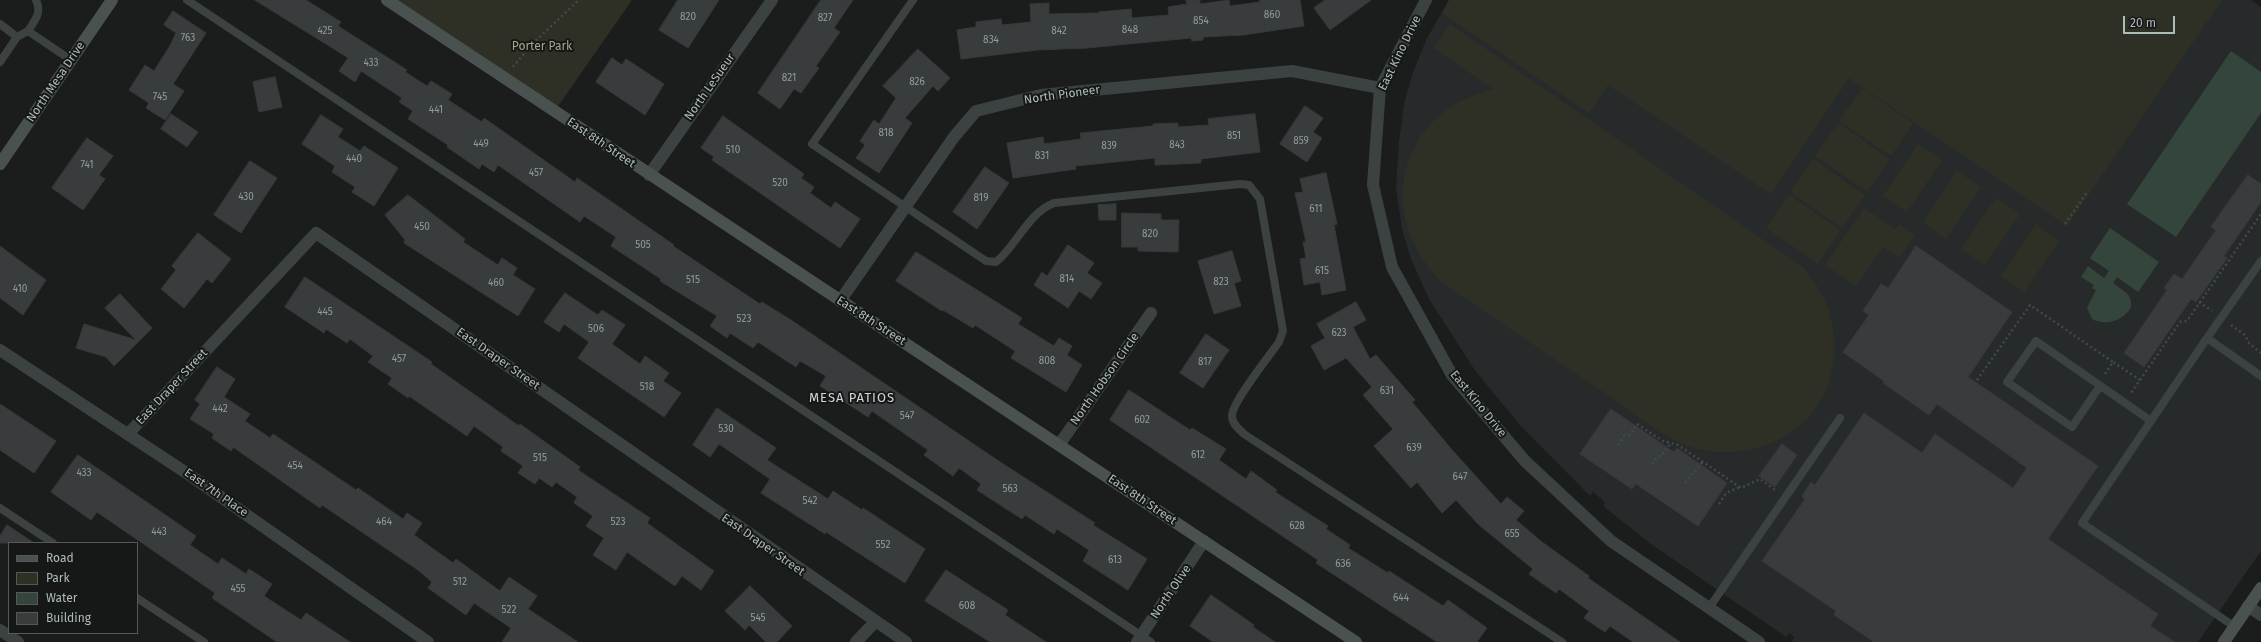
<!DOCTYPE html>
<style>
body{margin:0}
#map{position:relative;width:2261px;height:642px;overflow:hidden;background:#1b1d1d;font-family:"Fira Sans",sans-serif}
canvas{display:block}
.legend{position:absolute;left:8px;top:542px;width:130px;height:92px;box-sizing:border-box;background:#161818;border:1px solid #535a58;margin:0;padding:5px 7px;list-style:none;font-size:12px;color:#aebcb8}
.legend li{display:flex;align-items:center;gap:8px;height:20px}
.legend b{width:20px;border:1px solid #535a58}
.scale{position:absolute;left:2123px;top:16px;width:52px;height:18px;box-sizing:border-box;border:2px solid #aebcb8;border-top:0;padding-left:5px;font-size:12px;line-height:14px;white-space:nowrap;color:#aebcb8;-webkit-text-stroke:3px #161818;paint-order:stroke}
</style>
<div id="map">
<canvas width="2261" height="642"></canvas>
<ul class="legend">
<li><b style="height:5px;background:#4a5250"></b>Road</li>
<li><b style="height:11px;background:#2e3026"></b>Park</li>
<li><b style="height:11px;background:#34463c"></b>Water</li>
<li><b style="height:11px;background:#383c3c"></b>Building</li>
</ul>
<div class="scale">20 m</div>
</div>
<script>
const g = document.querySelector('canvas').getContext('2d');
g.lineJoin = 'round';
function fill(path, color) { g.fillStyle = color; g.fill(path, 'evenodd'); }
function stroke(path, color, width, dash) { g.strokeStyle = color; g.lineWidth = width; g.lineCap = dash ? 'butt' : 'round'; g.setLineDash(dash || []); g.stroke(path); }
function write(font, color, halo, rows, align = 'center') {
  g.font = font + ' "Fira Sans",sans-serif'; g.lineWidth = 4; g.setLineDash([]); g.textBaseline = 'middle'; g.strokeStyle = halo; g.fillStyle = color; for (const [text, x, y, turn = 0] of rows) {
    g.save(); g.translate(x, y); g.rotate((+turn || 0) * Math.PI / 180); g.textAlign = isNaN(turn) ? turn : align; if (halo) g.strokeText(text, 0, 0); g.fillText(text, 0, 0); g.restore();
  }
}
fill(new Path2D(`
 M 1449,0 L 2251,0 L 2261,7 L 2261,551 L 2198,642 L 1794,642 L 1792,641 L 1794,637 L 1789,633 L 1786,637 L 1651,544 L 1603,506 L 1605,502 L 1593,492 L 1590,496 L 1519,424 L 1474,369 L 1429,299 L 1411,259 L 1402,229 L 1396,187 L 1399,142 L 1404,104 L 1412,75 L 1426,40 Z`), '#272a2a');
fill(new Path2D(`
 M 387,0 L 632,0 L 554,112 Z
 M 1449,0 L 2222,0 L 2067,226 L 1849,78 L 1771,194 L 1608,85 L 1589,113 L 1442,13 Z
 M 1450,24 L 1803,267 C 1832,301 1842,339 1829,382 C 1810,439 1745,464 1691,447 C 1663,438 1636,414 1612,398 C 1556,360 1500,322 1444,284 C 1391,234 1386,154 1449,108 C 1462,98 1478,94 1493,89 L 1434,48 Z
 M 1862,88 L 1913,123 L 1891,156 L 1839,121 Z
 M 1838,123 L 1890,159 L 1867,192 L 1815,156 Z
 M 1918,144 L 1942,160 L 1907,212 L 1883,196 Z
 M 1813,159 L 1865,195 L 1842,228 L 1790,192 Z
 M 1957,171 L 1981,187 L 1946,239 L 1923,222 Z
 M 1789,195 L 1841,230 L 1818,264 L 1766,228 Z
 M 1996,198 L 2020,214 L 1985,265 L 1961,249 Z
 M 1864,208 L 1895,229 L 1899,224 L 1915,235 L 1900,258 L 1883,247 L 1856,286 L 1825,265 Z
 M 2036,224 L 2059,241 L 2024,292 L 2001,276 Z`), '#2e3026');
fill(new Path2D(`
 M 2231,51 L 2261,72 L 2261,113 L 2176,237 L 2127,204 Z
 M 2110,228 L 2159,262 L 2138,292 L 2117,277 L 2113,283 C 2122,290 2133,294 2131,307 C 2124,321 2105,326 2092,319 L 2087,308 L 2096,290 L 2092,288 L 2094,285 L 2081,277 L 2088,266 L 2104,278 L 2109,271 L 2090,258 Z`), '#34463c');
const building = new Path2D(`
 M 255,0 L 306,0 L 341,22 L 338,26 L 407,70 L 405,72 L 427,86 L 431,81 L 452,94 L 448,100 L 482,122 L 484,118 L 575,182 L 577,178 L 674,245 L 673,246 L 760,304 L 762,302 L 791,320 L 997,460 L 1095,523 L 1093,525 L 1147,559 L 1128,590 L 1083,561 L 1089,550 L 1057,529 L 1054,534 L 1025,515 L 1022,519 L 977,490 L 981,484 L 959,468 L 953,476 L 924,455 L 928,450 L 872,411 L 868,417 L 820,386 L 826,376 L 800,361 L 796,367 L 758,342 L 753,348 L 730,333 L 727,338 L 710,326 L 717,316 L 660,281 L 661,279 L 611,246 L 616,237 L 584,216 L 580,222 L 498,165 L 494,172 L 482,164 L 479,169 L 447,147 L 448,145 L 408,119 L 413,111 L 399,102 L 402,98 L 361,71 L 355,82 L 339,71 L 348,58 Z
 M 678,0 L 719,0 L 688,48 L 659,30 Z
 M 821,0 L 853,0 L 834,28 L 840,32 L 816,66 L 819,68 L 801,93 L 794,89 L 780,109 L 758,93 Z
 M 1186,0 L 1200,0 L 1200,4 L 1229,0 L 1230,6 L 1260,2 L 1259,0 L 1300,0 L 1304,26 L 1243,35 L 1203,37 L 1203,40 L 1192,41 L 1191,38 L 1087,48 L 1037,50 L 961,59 L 957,30 L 976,27 L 976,22 L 1001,19 L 1002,25 L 1031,22 L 1030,4 L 1049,3 L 1049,14 L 1099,13 L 1099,12 L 1131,9 L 1132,18 L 1169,15 L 1168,7 L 1187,4 Z
 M 1325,0 L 1371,0 L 1330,30 L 1314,8 Z
 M 173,11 L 206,33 L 173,84 L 184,91 L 165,120 L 146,108 L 149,103 L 129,90 L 145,65 L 154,71 L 171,44 L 176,33 L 164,25 Z
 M 918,49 L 950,78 L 938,91 L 933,86 L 905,118 L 912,123 L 879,173 L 856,158 L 865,145 L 860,141 L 874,120 L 879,124 L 896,98 L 883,86 Z
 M 612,58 L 622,65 L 626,59 L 664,84 L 645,115 L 596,82 Z
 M 275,77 L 282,107 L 259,112 L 253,82 Z
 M 1305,106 L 1323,118 L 1313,132 L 1322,138 L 1307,162 L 1280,144 Z
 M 171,114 L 198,132 L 187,147 L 161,129 Z
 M 1255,114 L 1260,152 L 1201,159 L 1201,163 L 1155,165 L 1155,158 L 1075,166 L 1076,169 L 1013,178 L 1007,143 L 1043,137 L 1044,144 L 1081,139 L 1080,133 L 1153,126 L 1153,124 L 1178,123 L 1178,127 L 1209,125 L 1208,119 Z
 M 321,115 L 343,129 L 338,137 L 360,151 L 364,146 L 398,168 L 374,206 L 352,192 L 355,187 L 332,172 L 335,166 L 302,144 Z
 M 723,116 L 804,174 L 801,178 L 814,187 L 810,193 L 831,208 L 835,202 L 860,219 L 840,248 L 712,160 L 714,157 L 701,148 Z
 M 87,138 L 113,156 L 99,175 L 105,179 L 83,210 L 52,188 Z
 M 250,161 L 277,178 L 241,233 L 214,215 Z
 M 985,167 L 1009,183 L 977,229 L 953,212 Z
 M 1326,173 L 1337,224 L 1334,225 L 1346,290 L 1322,295 L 1320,282 L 1304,285 L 1300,259 L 1306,258 L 1303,242 L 1306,242 L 1295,193 L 1303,192 L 1300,179 Z
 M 2248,175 L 2261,184 L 2261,202 L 2224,256 L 2227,258 L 2196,302 L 2191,299 L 2144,367 L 2124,353 L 2167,290 L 2164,288 L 2174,274 L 2182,279 L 2216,230 L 2211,227 Z
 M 408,195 L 465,239 L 463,242 L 498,265 L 502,258 L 517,268 L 513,275 L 535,289 L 518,316 L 404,243 L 405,240 L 385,215 Z
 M 1116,204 L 1116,220 L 1099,220 L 1098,205 Z
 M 1122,213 L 1161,214 L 1161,220 L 1179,220 L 1178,252 L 1138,251 L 1138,247 L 1122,247 Z
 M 198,233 L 231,259 L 212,283 L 207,279 L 184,308 L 161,289 L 176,270 L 172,266 Z
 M 1068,245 L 1094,263 L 1087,273 L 1102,283 L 1091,299 L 1079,291 L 1068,308 L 1034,285 L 1042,272 L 1047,276 Z
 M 0,246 L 46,280 L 23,315 L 0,298 Z
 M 1916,246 L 2012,312 L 1968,377 L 2098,466 L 2048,539 L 2158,614 L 2150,626 L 2175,642 L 1874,642 L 1834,615 L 1836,611 L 1762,561 L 1805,499 L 1802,496 L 1811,482 L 1815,485 L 1864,413 L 1922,453 L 1935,434 L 2013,488 L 2027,468 L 1937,404 L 1929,415 L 1883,383 L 1884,381 L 1843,352 L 1869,315 L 1863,311 L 1881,284 L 1888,288 Z
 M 1232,251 L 1241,281 L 1234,283 L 1241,306 L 1214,314 L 1198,261 Z
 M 916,252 L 1022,318 L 1018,324 L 1054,346 L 1059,338 L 1072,346 L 1067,355 L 1082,365 L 1066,392 L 1011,358 L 1015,351 L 975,325 L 973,328 L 943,310 L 942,311 L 896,281 Z
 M 305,277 L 432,362 L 431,364 L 519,426 L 520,424 L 580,467 L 578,470 L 650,518 L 647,523 L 714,571 L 701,590 L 682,576 L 675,586 L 627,552 L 616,570 L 593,555 L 604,538 L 586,526 L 593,516 L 574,503 L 577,497 L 556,482 L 552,487 L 539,478 L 535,484 L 518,473 L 523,466 L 501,451 L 503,447 L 474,426 L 467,436 L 409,396 L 408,398 L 388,384 L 392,378 L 368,362 L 373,356 L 350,339 L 347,343 L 326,329 L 324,333 L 285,307 Z
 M 565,293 L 598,315 L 602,310 L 625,325 L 612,344 L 640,364 L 645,356 L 669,373 L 663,381 L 681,393 L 664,417 L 578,358 L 589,342 L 564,324 L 559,332 L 544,322 Z
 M 120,294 L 152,328 L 114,366 L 106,357 L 76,348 L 84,324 L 136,340 L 105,308 Z
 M 1356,302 L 1366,320 L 1353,327 L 1370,359 L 1376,355 L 1415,400 L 1412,402 L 1453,451 L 1501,504 L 1507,497 L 1524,511 L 1516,520 L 1542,542 L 1589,576 L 1588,578 L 1680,642 L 1633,642 L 1610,626 L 1605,632 L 1584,618 L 1589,611 L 1559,589 L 1556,593 L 1529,574 L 1533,569 L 1479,525 L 1456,500 L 1442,513 L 1417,482 L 1411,488 L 1374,446 L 1393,429 L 1363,395 L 1372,387 L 1346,358 L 1324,370 L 1311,346 L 1325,338 L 1317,324 Z
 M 1206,334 L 1229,350 L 1203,388 L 1180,373 Z
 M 217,367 L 235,379 L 224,397 L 250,414 L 245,421 L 270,438 L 273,434 L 356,490 L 358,488 L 403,519 L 407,513 L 422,523 L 414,535 L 453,563 L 456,559 L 500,591 L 509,577 L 537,596 L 528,609 L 578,642 L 502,642 L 511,628 L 474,603 L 466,615 L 428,588 L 432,582 L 418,570 L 322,505 L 320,508 L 233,447 L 231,451 L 212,438 L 214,434 L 190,419 L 200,404 L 195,400 Z
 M 1129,390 L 1190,430 L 1192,428 L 1226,449 L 1219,460 L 1246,479 L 1251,471 L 1277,490 L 1275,492 L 1328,526 L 1326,529 L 1350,545 L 1348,548 L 1388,573 L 1389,571 L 1443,606 L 1448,600 L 1487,628 L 1477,642 L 1437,642 L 1316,563 L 1318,560 L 1110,420 Z
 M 0,404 L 56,441 L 34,473 L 0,450 Z
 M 717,408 L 776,448 L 767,460 L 828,499 L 833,491 L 862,510 L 863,508 L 925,549 L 905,583 L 826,532 L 825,534 L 761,493 L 770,479 L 719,444 L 710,457 L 693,445 Z
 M 1611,409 L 1674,452 L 1677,448 L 1727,483 L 1698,526 L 1636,484 L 1632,489 L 1580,454 Z
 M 1782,444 L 1797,455 L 1775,487 L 1759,476 Z
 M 78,455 L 196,536 L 190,545 L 218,564 L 222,558 L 246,574 L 249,569 L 272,584 L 264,596 L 301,620 L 306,613 L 350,642 L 277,642 L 212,598 L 215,593 L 110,521 L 97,512 L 91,520 L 51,492 Z
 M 7,525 L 34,543 L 0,543 L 0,536 Z
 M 946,570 L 1008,610 L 1005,615 L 1046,642 L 990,642 L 925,601 Z
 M 750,586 L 792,626 L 777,642 L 766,642 L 749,625 L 745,630 L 725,611 Z
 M 1211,595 L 1254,625 L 1253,627 L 1275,642 L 1213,642 L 1190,626 Z`);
fill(building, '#383c3c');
stroke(building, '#353939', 1);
stroke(new Path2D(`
 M 513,67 L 531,45 L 579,0
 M 2065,224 L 2086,194 L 2088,196
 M 2199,302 L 2212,311
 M 2231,325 L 2245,335 L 2249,343 L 2261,353
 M 2105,374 L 2113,362 L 2140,380 L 2131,393
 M 1977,380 L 2030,305 L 2113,362
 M 2140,380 L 2180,322 L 2187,321 L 2261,214
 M 1618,445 L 1624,436 L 1630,435 L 1637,424 L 1663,441 L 1678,445 L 1741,488 L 1760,479 L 1775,490
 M 1652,464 L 1657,457 L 1661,456 L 1671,443
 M 1685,483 C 1691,475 1697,470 1703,461
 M 1719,504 L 1726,493 L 1740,487`), '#424947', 2.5, [2, 3]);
stroke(new Path2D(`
 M 187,0 L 1151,642
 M 913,0 L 812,144 L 986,261 L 996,262 C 1017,245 1028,213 1054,203 L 1240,184 L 1249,185 L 1260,199 L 1283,331 L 1279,342 C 1270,355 1231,404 1232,416 C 1232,424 1239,429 1244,434 L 1562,642
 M 0,24 L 17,37
 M 28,31 C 35,20 42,13 36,0
 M 0,62 L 17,37 L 28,31 L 71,60
 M 2261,261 L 2207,338 L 2261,376
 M 2207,338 L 2082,523 L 2235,627
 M 2100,386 L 2072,427 L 2007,382 L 2036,341 L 2151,421
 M 0,508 L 53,543
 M 137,598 L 204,642
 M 1709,608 L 1840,418`), '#3c4241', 8);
stroke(new Path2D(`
 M 1426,0 L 1380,88 L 1373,185 L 1392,267 L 1452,375 L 1525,461 L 1611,541 L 1759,642
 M 649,175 L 772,0
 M 840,301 L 954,137 L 976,111 L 1041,95 L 1292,71 L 1380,88
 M 0,350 L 191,476 L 428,642
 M 128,434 L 316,233 L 906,642
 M 1059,445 L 1151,313
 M 2248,606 L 2261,615
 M 0,630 L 18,642
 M 856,642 L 875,622
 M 1137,642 L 1204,541`), '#3c4241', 12);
stroke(new Path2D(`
 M 387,0 L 1356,642
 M 0,164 L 112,0
 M 2224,642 L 2261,588`), '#4a5250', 12);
write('10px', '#909c99', null, [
 ["860",1272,15],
 ["820",688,17],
 ["827",825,18],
 ["854",1201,21],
 ["848",1130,30],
 ["425",325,31],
 ["842",1059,31],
 ["763",188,38],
 ["834",991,40],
 ["433",371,63],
 ["821",789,78],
 ["826",917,82],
 ["745",160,97],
 ["441",436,110],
 ["818",886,133],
 ["851",1234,136],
 ["859",1301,141],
 ["449",481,144],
 ["843",1177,145],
 ["839",1109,146],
 ["510",733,150],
 ["831",1042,156],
 ["440",354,159],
 ["741",87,165],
 ["457",536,173],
 ["520",780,183],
 ["430",246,197],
 ["819",981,198],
 ["611",1316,209],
 ["450",422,227],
 ["820",1150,234],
 ["505",643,245],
 ["615",1322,271],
 ["814",1067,279],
 ["515",693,280],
 ["823",1221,282],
 ["460",496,283],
 ["410",20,289],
 ["445",325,312],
 ["523",744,319],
 ["506",596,329],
 ["623",1339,333],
 ["457",399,359],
 ["808",1047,361],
 ["817",1205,362],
 ["518",647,387],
 ["631",1387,391],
 ["442",220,409],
 ["547",907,416],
 ["602",1142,420],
 ["530",726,429],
 ["639",1414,448],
 ["612",1198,455],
 ["515",540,458],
 ["454",295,466],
 ["433",84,473],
 ["647",1460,477],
 ["563",1010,489],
 ["542",810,501],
 ["464",384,522],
 ["523",618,522],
 ["628",1297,526],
 ["443",159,532],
 ["655",1512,534],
 ["552",883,545],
 ["613",1115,560],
 ["636",1343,564],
 ["512",460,582],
 ["455",238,589],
 ["644",1401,598],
 ["608",967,606],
 ["522",509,610],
 ["545",758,618]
]);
write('12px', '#a4a686', '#161818', [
 ["Porter Park",542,47]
]);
write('12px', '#aebcb8', '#161818', [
 ["East Kino Drive",1400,53,-64],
 ["North Mesa Drive",56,82,-56],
 ["North LeSueur",710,87,-55],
 ["North Pioneer",1062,95,-8],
 ["East 8th Street",601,143,34],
 ["East 8th Street",871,321,33],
 ["East Draper Street",498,359,35],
 ["North Hobson Circle",1105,379,-55],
 ["East Draper Street",172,387,-47],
 ["East Kino Drive",1478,404,51],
 ["East 7th Place",216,493,35],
 ["East 8th Street",1142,500,34],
 ["East Draper Street",763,545,35],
 ["North Olive",1171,592,-56]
]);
g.letterSpacing = '1px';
write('13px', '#cfd8d5', '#161818', [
 ["MESA PATIOS",852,398]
]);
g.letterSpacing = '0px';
</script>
